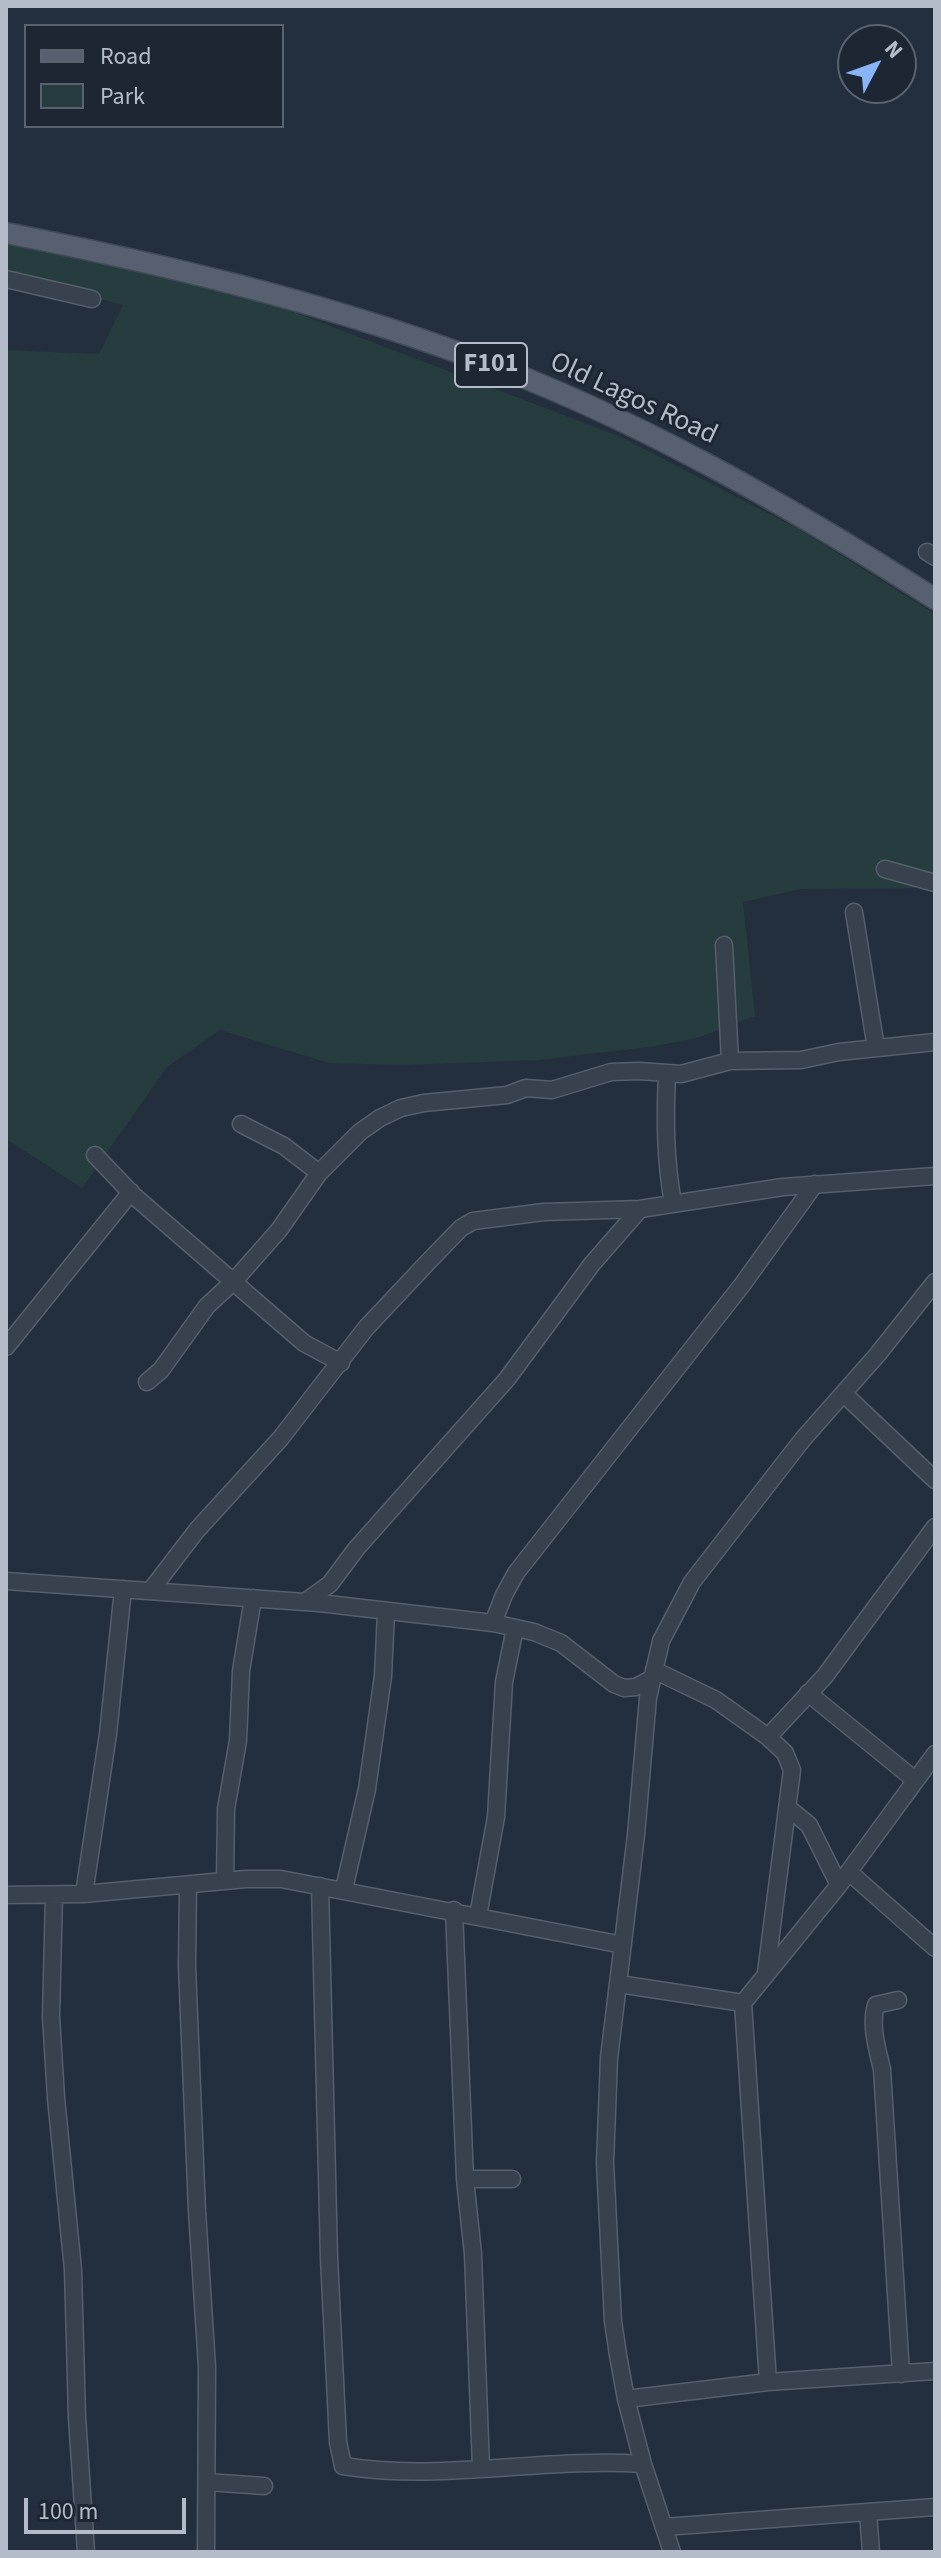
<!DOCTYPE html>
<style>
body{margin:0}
#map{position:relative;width:941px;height:2558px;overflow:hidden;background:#242f3e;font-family:"Source Sans 3",sans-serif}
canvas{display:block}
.frame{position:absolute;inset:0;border:8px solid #b4bcc9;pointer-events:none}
.legend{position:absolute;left:24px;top:24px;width:260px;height:104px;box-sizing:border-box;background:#1d2633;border:2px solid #59626f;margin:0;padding:10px 14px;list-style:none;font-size:24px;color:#b4bcc9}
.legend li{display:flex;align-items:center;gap:16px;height:40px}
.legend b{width:40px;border:2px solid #59626f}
.north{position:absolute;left:837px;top:24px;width:80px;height:80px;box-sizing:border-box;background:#1d2633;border:2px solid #59626f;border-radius:50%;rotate:49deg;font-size:22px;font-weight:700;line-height:32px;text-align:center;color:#b4bcc9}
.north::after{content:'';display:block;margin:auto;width:28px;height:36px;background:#8ab4f8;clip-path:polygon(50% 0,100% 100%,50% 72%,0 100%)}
.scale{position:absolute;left:24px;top:2498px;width:162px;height:36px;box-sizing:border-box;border:4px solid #b4bcc9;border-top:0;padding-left:10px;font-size:24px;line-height:28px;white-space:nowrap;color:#b4bcc9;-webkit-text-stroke:6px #1d2633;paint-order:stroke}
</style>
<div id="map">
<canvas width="941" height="2558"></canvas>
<div class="frame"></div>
<ul class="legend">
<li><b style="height:10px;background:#56606e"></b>Road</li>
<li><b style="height:22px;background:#263c3f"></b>Park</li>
</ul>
<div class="north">N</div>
<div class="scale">100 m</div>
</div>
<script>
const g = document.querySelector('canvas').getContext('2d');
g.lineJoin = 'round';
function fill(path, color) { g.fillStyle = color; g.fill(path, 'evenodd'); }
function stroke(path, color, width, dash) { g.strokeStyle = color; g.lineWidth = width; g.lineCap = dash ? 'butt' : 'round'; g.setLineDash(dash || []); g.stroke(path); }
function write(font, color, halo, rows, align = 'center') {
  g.font = font + ' "Source Sans 3",sans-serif'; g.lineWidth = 6; g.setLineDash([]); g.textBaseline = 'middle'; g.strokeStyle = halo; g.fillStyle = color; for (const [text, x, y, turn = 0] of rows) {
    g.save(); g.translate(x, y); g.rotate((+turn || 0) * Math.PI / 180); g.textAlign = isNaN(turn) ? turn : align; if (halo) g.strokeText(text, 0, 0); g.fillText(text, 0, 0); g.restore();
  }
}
fill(new Path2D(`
 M 6,244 L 142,266 L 296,313 L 621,437 L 802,531 L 935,614 L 935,888 L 801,889 L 743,902 L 755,1016 L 697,1038 L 656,1046 L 539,1060 L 402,1065 L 329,1063 L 220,1030 L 167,1067 L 82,1188 L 6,1139 L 6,350 L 99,354 L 123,305 L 6,275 Z`), '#263c3f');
const minor = new Path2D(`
 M 6,279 L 92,299
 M 927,552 L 935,557
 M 885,869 L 935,883
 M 854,912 L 876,1048
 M 724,945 L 730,1061
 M 667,1074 C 665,1118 665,1159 673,1203
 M 241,1124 L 284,1146 L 319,1173
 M 95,1155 L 133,1195 L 304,1343 L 341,1363
 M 6,1347 L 131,1192
 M 147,1382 L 161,1370 L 207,1306 L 234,1281 L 279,1230 L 319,1173 L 360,1132 L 380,1118 L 401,1108 L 424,1103 L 507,1095 L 526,1088 L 552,1090 L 611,1072 L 639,1071 L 681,1074 L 730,1061 L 801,1060 L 839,1052 L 935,1042
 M 844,1394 L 935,1480
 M 6,1581 L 319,1603 L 493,1623 L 534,1632 L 561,1643 L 614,1684 L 624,1688 L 636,1687 L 653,1678
 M 151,1590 L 197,1530 L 280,1439 L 366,1328 L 428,1262 L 461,1228 L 473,1221 L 544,1212 L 640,1209 L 783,1187 L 935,1176
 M 305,1602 L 330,1584 L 356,1549 L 507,1379 L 592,1264 L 640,1209
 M 493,1623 L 504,1595 L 516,1573 L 742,1285 L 815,1184
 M 654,1670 L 716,1700 L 768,1737 L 825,1676 L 935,1527
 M 808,1693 L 915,1780
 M 788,1808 L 809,1825 L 839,1885
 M 849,1872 L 935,1948
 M 225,1881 L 226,1809 L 238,1741 L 241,1671 L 253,1598
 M 188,1885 L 187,1966 L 197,2211 L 207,2367 L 206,2552
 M 320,1886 L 329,2258 L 338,2442 L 343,2466 C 442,2482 544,2457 643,2464
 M 344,1889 L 367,1789 L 383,1676 L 386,1612
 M 84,1894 L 108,1734 L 123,1589
 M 6,1895 L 84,1894 L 246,1879 L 281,1879 L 623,1945
 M 54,1895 L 51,2016 L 56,2098 L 73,2270 L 77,2417 L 86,2552
 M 454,1910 L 465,2179 L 512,2179
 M 478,1916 L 496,1817 L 504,1682 L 515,1628
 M 766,1973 L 792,1770 L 785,1753 L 768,1737
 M 619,1984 L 743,2003
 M 898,2000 L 876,2005 C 870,2024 877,2049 882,2069 L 901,2374
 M 465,2179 L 473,2254 L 481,2468
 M 768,2382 L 743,2003 L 839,1885 L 935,1754
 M 626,2399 L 768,2382 L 935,2371
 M 207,2482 L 264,2486
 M 868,2513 L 871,2552
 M 664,2527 L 935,2507
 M 672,2552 L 643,2464 L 626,2399 L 618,2355 L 613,2321 L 605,2163 L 609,2058 L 636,1835 L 648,1698 L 661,1641 L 692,1582 L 803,1439 L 878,1354 L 935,1282`);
const major = new Path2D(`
 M 6,233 C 163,264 318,301 468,356 C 633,416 788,505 935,599`);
stroke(minor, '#565f6c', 19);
stroke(major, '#414a57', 23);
stroke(minor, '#38414e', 16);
stroke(major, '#56606e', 20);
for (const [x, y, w] of [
 [491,365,72]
]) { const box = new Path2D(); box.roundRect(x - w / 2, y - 22, w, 44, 6); g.fillStyle = '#1d2633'; g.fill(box); stroke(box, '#b4bcc9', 2); }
write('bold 26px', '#b4bcc9', null, [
 ["F101",491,365]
]);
write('28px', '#b4bcc9', '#1d2633', [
 ["Old Lagos Road",633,400,25]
]);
</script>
